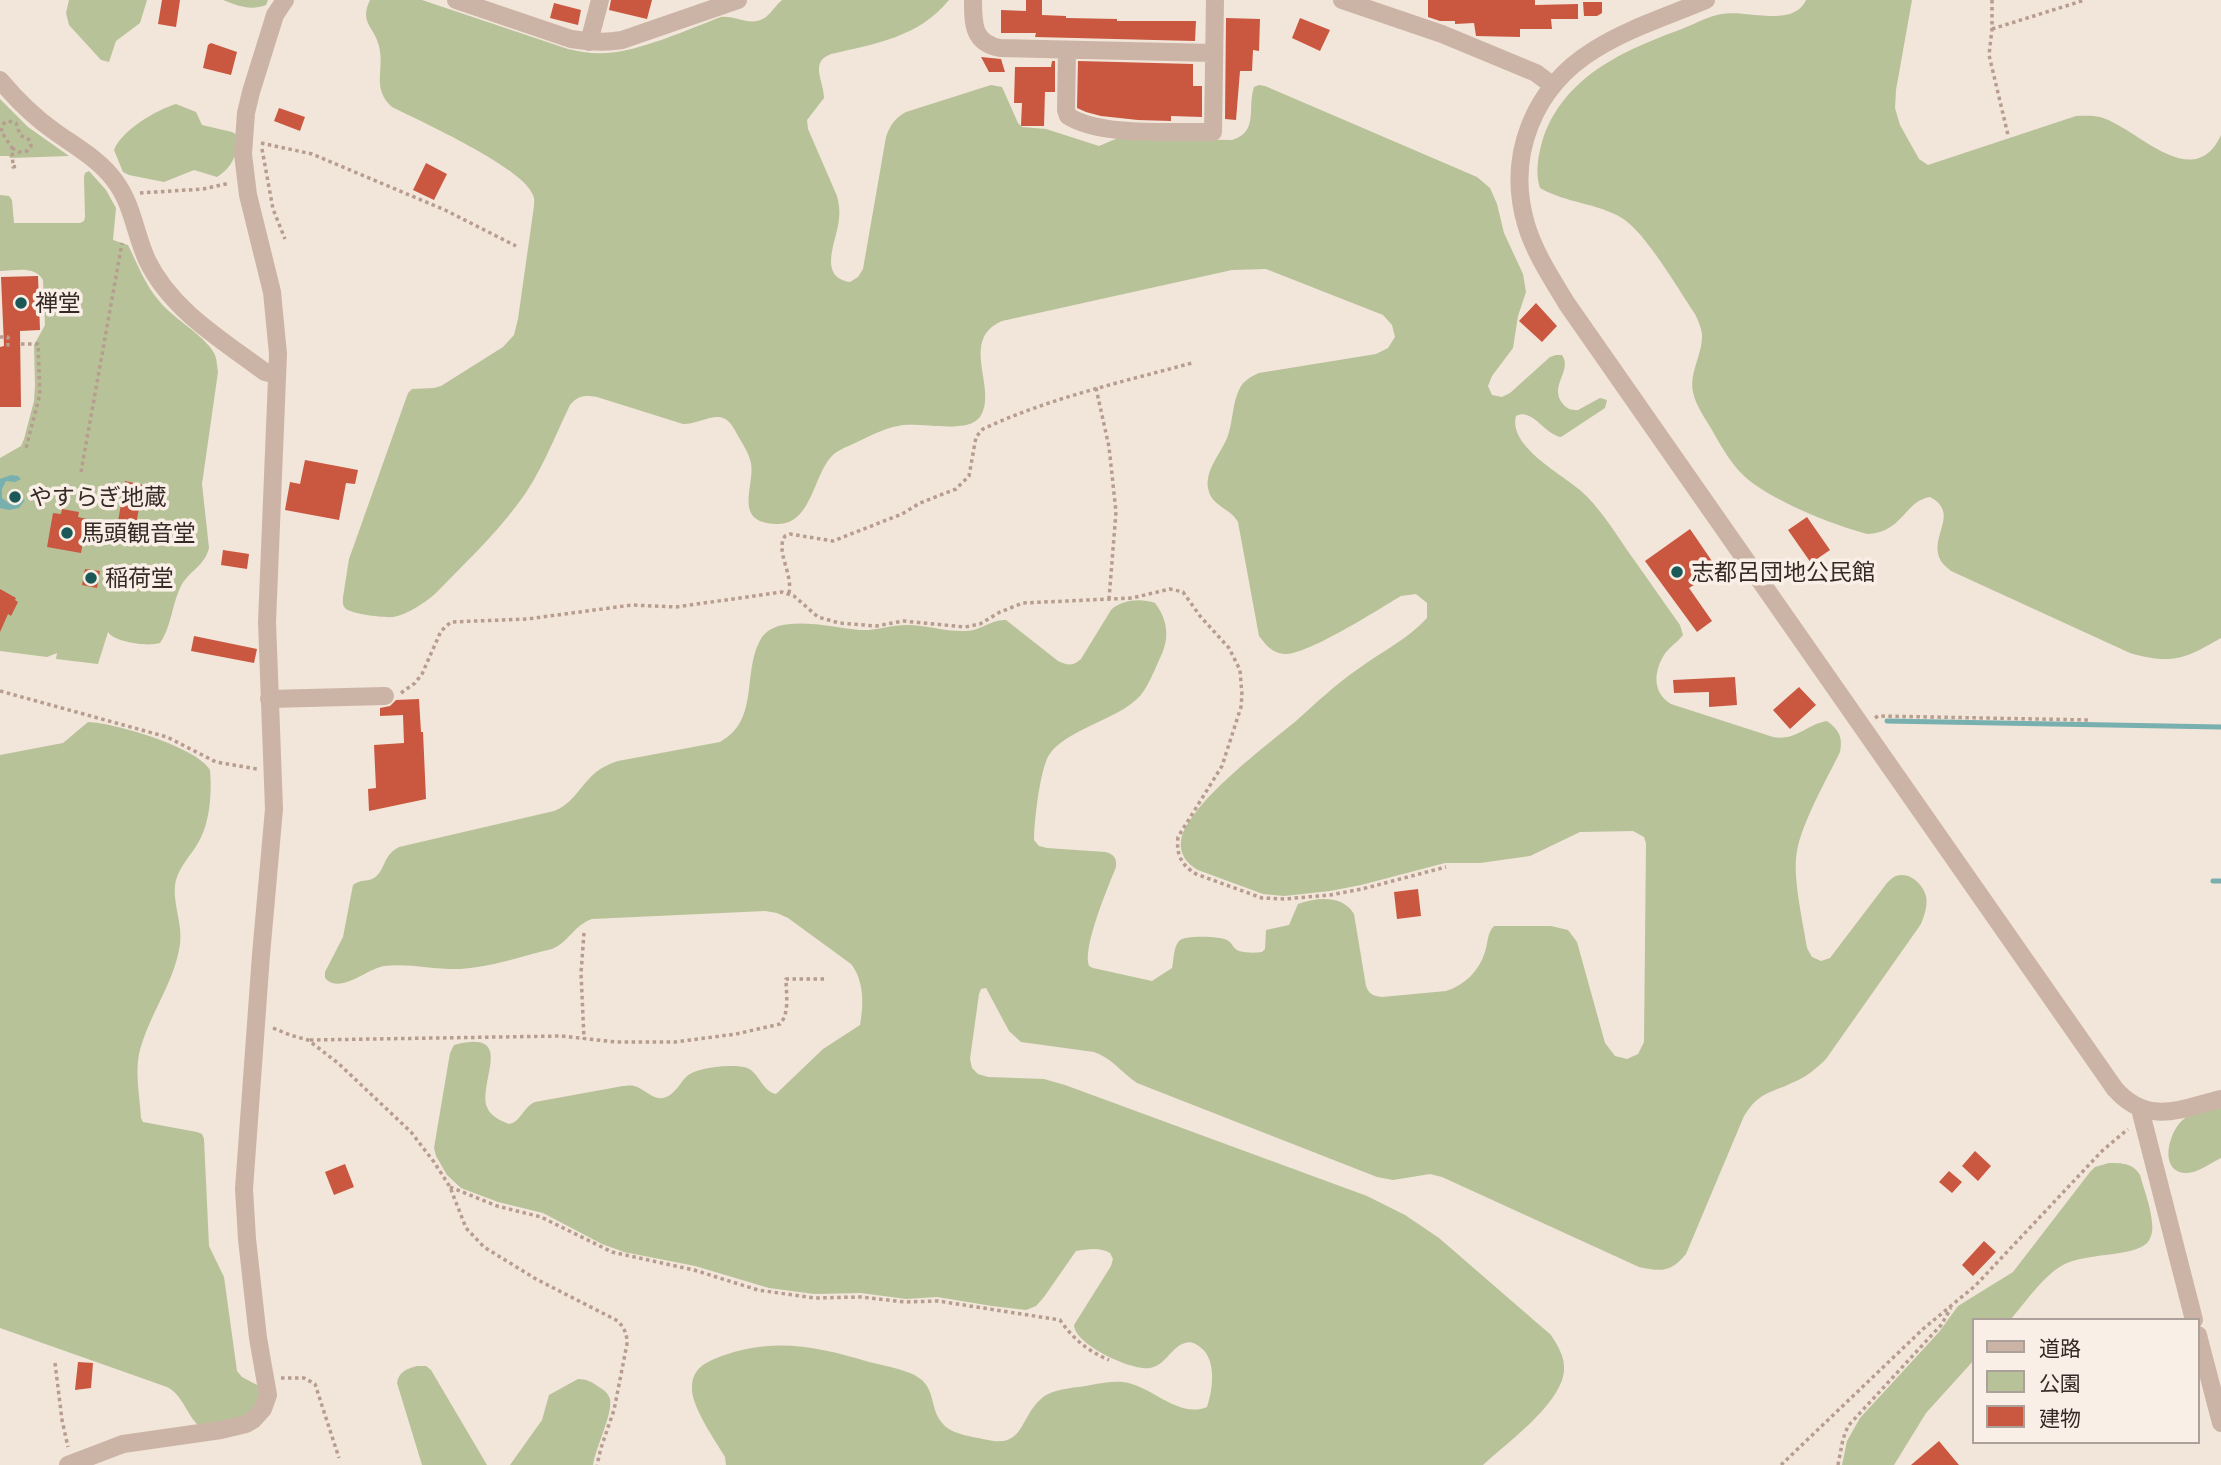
<!DOCTYPE html>
<meta charset="utf-8">
<style>
body{margin:0}
#map{position:relative;width:2221px;height:1465px;overflow:hidden;background:#f2e5d9;font-family:"Exo 2","Noto Sans JP",sans-serif}
canvas{display:block}
.legend{position:absolute;left:1972px;top:1318px;width:228px;height:126px;box-sizing:border-box;background:#faefe6;border:2px solid #aca09a;margin:0;padding:9px 12px;list-style:none;font-size:21px;color:#362a27}
.legend li{display:flex;align-items:center;gap:14px;height:35px}
.legend b{width:35px;border:2px solid #aca09a}
</style>
<div id="map">
<canvas width="2221" height="1465"></canvas>
<ul class="legend">
<li><b style="height:9px;background:#cbb4a5"></b>道路</li>
<li><b style="height:19px;background:#b7c299"></b>公園</li>
<li><b style="height:19px;background:#ca5740"></b>建物</li>
</ul>
</div>
<script>
const g = document.querySelector('canvas').getContext('2d');
g.lineJoin = 'round';
function fill(path, color) { g.fillStyle = color; g.fill(path, 'evenodd'); }
function stroke(path, color, width, dash) { g.strokeStyle = color; g.lineWidth = width; g.lineCap = dash ? 'butt' : 'round'; g.setLineDash(dash || []); g.stroke(path); }
function write(font, color, halo, rows, align = 'center') {
  g.font = font + ' "Exo 2","Noto Sans JP",sans-serif'; g.lineWidth = 7; g.setLineDash([]); g.textBaseline = 'middle'; g.strokeStyle = halo; g.fillStyle = color; for (const [text, x, y, turn = 0] of rows) {
    g.save(); g.translate(x, y); g.rotate((+turn || 0) * Math.PI / 180); g.textAlign = isNaN(turn) ? turn : align; if (halo) g.strokeText(text, 0, 0); g.fillText(text, 0, 0); g.restore();
  }
}
fill(new Path2D(`
 M 69,0 L 147,0 L 140,23 L 116,41 L 109,62 L 101,60 L 69,25 L 66,13 Z
 M 223,0 L 268,0 L 266,5 C 250,11 239,6 223,0 Z
 M 370,0 L 422,0 L 568,49 C 581,52 593,54 606,53 C 638,52 689,29 721,17 C 736,15 751,28 766,17 C 772,12 776,5 782,0 L 949,0 C 919,37 875,44 831,54 C 809,62 824,81 824,98 L 807,120 L 808,129 L 837,196 C 839,204 840,211 839,219 C 837,241 817,277 850,282 L 858,277 L 863,269 L 886,137 C 890,125 895,118 906,112 L 991,85 L 1002,87 L 1018,123 L 1022,127 L 1046,129 L 1099,146 L 1118,138 L 1232,140 C 1259,132 1247,108 1254,87 L 1259,85 L 1265,86 L 1477,177 L 1490,188 L 1497,204 L 1504,233 L 1523,274 L 1526,292 L 1518,316 L 1513,348 L 1492,376 L 1488,386 L 1492,395 L 1502,397 L 1510,393 L 1550,357 L 1556,355 L 1562,355 C 1573,371 1548,386 1563,404 C 1567,409 1571,410 1578,410 L 1600,398 L 1607,400 L 1605,408 L 1561,437 C 1544,434 1532,407 1516,416 C 1508,446 1560,473 1580,490 C 1599,507 1613,529 1627,550 C 1645,575 1662,600 1680,625 L 1683,635 C 1677,643 1669,647 1664,655 C 1653,673 1653,693 1671,704 L 1773,737 C 1797,741 1805,725 1827,721 C 1839,730 1843,737 1840,752 C 1826,781 1803,820 1797,851 C 1792,876 1803,922 1807,948 L 1812,957 L 1821,961 L 1830,958 L 1887,883 C 1890,880 1893,877 1896,876 C 1909,871 1923,884 1926,896 C 1928,906 1924,916 1921,924 L 1826,1059 C 1816,1069 1806,1077 1794,1082 C 1769,1094 1760,1091 1744,1116 L 1686,1254 C 1671,1272 1662,1272 1639,1267 L 1442,1177 L 1430,1174 L 1393,1180 L 1377,1177 L 1137,1083 C 1122,1073 1112,1058 1094,1052 L 1021,1042 L 1009,1031 L 986,988 L 981,989 L 979,994 L 970,1059 L 972,1068 L 978,1074 L 988,1077 L 1044,1079 L 1065,1085 L 1367,1196 L 1405,1215 L 1439,1238 L 1551,1335 C 1558,1346 1565,1357 1564,1371 C 1561,1404 1507,1443 1483,1465 L 726,1465 L 725,1457 C 715,1440 690,1405 692,1386 C 693,1369 704,1363 719,1357 C 772,1337 816,1346 869,1362 C 882,1365 897,1368 910,1373 C 939,1385 927,1406 943,1424 C 952,1435 975,1437 988,1440 C 1024,1448 1020,1417 1041,1399 C 1052,1388 1077,1388 1091,1385 C 1101,1383 1113,1381 1123,1382 C 1151,1385 1178,1419 1207,1407 C 1213,1390 1217,1359 1200,1347 C 1195,1343 1190,1341 1185,1343 C 1171,1347 1166,1365 1150,1368 C 1132,1371 1075,1345 1074,1325 L 1111,1266 L 1113,1259 L 1110,1253 C 1100,1247 1088,1249 1076,1251 L 1044,1297 L 1036,1306 L 1026,1310 L 992,1306 L 937,1297 L 906,1299 L 861,1293 L 814,1294 L 769,1288 L 695,1266 L 624,1252 L 602,1244 L 543,1213 L 498,1202 L 461,1188 L 447,1175 L 436,1156 L 434,1148 L 450,1053 L 454,1045 C 517,1028 478,1082 487,1107 C 490,1116 501,1121 509,1124 C 521,1122 523,1107 535,1102 L 623,1086 C 626,1086 630,1085 634,1086 C 644,1088 652,1100 663,1098 C 674,1096 680,1083 687,1076 C 697,1067 731,1064 744,1067 C 759,1070 761,1091 776,1094 L 823,1049 L 860,1025 C 864,1005 864,980 851,964 L 788,918 L 777,913 L 765,911 L 592,919 C 574,925 569,942 552,949 C 522,956 491,967 461,969 C 435,970 409,963 384,966 C 366,969 340,995 325,978 L 325,972 L 343,937 L 353,885 C 360,879 367,882 374,878 C 386,870 382,856 399,847 L 554,811 C 570,805 577,792 588,780 C 596,770 606,765 618,761 L 720,742 C 761,720 741,670 762,637 C 779,613 834,628 859,630 C 876,631 891,625 907,625 C 927,625 946,632 966,631 C 981,631 991,619 1006,620 L 1058,661 C 1068,666 1073,666 1081,659 L 1111,610 C 1121,600 1141,598 1155,603 C 1168,620 1170,639 1160,658 C 1154,671 1149,685 1140,696 C 1118,720 1066,729 1049,755 C 1040,769 1034,822 1034,840 L 1039,846 L 1047,848 L 1105,852 C 1114,854 1117,858 1116,867 C 1108,887 1082,948 1089,966 L 1093,968 L 1152,981 L 1172,968 C 1174,960 1173,948 1179,941 C 1184,935 1220,936 1227,940 C 1233,943 1233,949 1239,951 C 1246,953 1255,953 1262,952 L 1265,949 L 1266,930 L 1289,925 L 1298,904 C 1317,897 1343,895 1354,914 L 1366,986 C 1369,994 1373,996 1382,997 L 1446,991 C 1465,985 1479,971 1485,952 C 1488,943 1487,933 1494,926 L 1551,926 L 1568,930 L 1577,942 L 1605,1043 L 1615,1056 L 1627,1059 L 1638,1054 L 1644,1042 L 1646,843 L 1644,837 L 1633,831 L 1580,832 L 1530,856 L 1480,863 L 1445,863 L 1361,885 L 1330,891 L 1284,896 L 1263,894 L 1198,870 C 1187,864 1179,854 1181,840 C 1189,803 1266,746 1296,721 C 1316,703 1336,684 1358,669 C 1381,652 1408,639 1427,618 L 1427,603 L 1416,594 L 1401,596 C 1379,609 1306,656 1284,654 C 1272,653 1266,645 1259,636 L 1238,522 C 1231,509 1213,506 1209,492 C 1202,470 1224,452 1229,432 C 1233,418 1233,402 1239,390 C 1243,381 1250,377 1259,373 L 1376,354 L 1388,348 L 1395,337 L 1392,325 L 1383,315 L 1266,269 L 1232,270 L 1002,321 C 958,340 999,390 980,417 C 966,435 919,421 898,426 C 882,429 868,437 853,444 C 846,447 836,451 831,457 C 813,477 811,525 777,524 C 732,523 755,487 751,463 C 749,453 742,443 737,434 C 733,427 729,418 719,417 C 709,416 696,424 683,424 L 597,397 C 585,395 578,395 570,405 C 554,438 540,476 517,505 C 493,537 464,564 436,593 C 426,602 407,615 393,617 C 385,618 350,614 345,608 C 342,604 343,602 343,597 L 349,559 L 408,393 L 412,389 L 434,388 L 441,386 L 503,347 L 514,335 L 518,319 L 534,206 C 534,203 535,199 533,195 C 524,168 420,121 392,107 C 371,88 385,70 379,46 C 374,26 359,23 370,0 Z
 M 1806,0 L 1912,0 L 1896,90 L 1895,108 L 1900,125 L 1919,159 L 1928,165 L 2076,116 C 2085,116 2094,115 2103,118 C 2139,130 2194,194 2221,135 L 2221,638 C 2185,659 2172,665 2130,653 L 1951,571 C 1945,566 1939,561 1938,553 C 1934,532 1958,512 1930,497 C 1904,501 1903,533 1867,534 C 1833,525 1767,499 1742,474 C 1730,462 1721,446 1712,430 C 1705,418 1696,406 1693,392 C 1689,372 1703,354 1702,334 C 1701,327 1698,320 1695,314 C 1678,289 1646,233 1622,218 C 1597,203 1566,203 1540,188 C 1535,173 1538,157 1542,142 C 1562,77 1624,50 1682,29 C 1694,24 1705,18 1717,15 C 1744,7 1792,30 1806,0 Z
 M 0,99 L 28,127 L 69,156 L 10,158 L 9,156 L 0,156 Z
 M 176,104 L 196,112 L 202,125 L 232,132 L 237,135 C 237,154 234,166 217,177 L 194,170 L 164,182 L 129,175 L 123,172 L 114,150 C 122,130 156,110 176,104 Z
 M 89,171 L 106,190 L 116,208 L 113,240 L 128,245 C 138,265 145,285 160,302 C 174,319 208,338 215,355 C 217,360 217,367 218,372 L 202,484 L 209,548 C 205,565 191,570 182,584 C 172,602 172,626 160,643 C 148,647 114,642 108,632 L 98,664 L 56,659 L 57,653 L 47,657 L 0,651 L 0,458 L 21,446 L 24,439 L 34,401 L 35,385 L 34,345 L 45,325 L 43,280 C 34,265 15,271 0,271 L 0,195 L 9,196 L 12,200 L 14,223 L 80,223 L 84,221 L 85,217 L 84,177 L 85,173 Z
 M 88,722 C 115,723 197,747 210,770 C 212,792 210,824 198,843 C 191,855 180,866 176,880 C 171,900 183,923 180,944 C 175,982 148,1016 139,1054 C 135,1074 140,1098 141,1118 L 143,1122 L 197,1132 L 202,1134 L 204,1139 L 209,1246 L 224,1277 L 237,1371 L 242,1377 L 259,1386 L 262,1394 L 249,1416 L 199,1426 C 186,1414 183,1395 167,1387 L 0,1328 L 0,755 L 63,743 Z
 M 2221,1108 L 2221,1158 C 2211,1163 2196,1174 2185,1173 C 2158,1171 2169,1130 2184,1119 C 2193,1111 2209,1110 2221,1108 Z
 M 2109,1163 C 2122,1163 2133,1163 2140,1175 C 2144,1190 2151,1207 2152,1223 C 2153,1229 2152,1238 2147,1243 C 2133,1257 2083,1253 2063,1265 C 2044,1275 2025,1303 2010,1320 L 1974,1320 L 1974,1360 L 1926,1413 L 1894,1465 L 1842,1465 L 1847,1441 L 1860,1418 L 1939,1332 L 1958,1306 L 2013,1272 L 2090,1172 L 2095,1167 Z
 M 417,1366 L 426,1366 L 431,1370 L 487,1465 L 422,1465 L 397,1383 C 399,1371 407,1369 417,1366 Z
 M 578,1379 C 587,1379 592,1382 599,1387 C 604,1390 608,1393 610,1399 C 613,1413 596,1447 593,1465 L 510,1465 L 542,1420 L 549,1395 Z`), '#b7c299');
fill(new Path2D(`
 M 11,475 L 18,476 L 21,479 L 15,482 L 6,481 L 2,489 L 2,498 L 10,504 L 18,499 L 25,500 L 19,508 L 9,510 L 0,508 L 0,479 Z`), '#77b0ae');
stroke(new Path2D(`
 M 1887,721 L 2221,727
 M 2213,881 L 2221,881`), '#77b0ae', 5);
fill(new Path2D(`
 M 162,0 L 180,0 L 176,27 L 158,24 Z
 M 611,0 L 652,0 L 647,19 L 609,10 Z
 M 1026,0 L 1042,0 L 1042,15 L 1066,16 L 1066,18 L 1117,19 L 1117,21 L 1196,21 L 1195,41 L 1035,37 L 1036,33 L 1001,33 L 1001,10 L 1026,11 Z
 M 1428,0 L 1535,0 L 1535,5 L 1578,4 L 1578,19 L 1551,19 L 1552,29 L 1520,29 L 1520,37 L 1476,36 L 1474,23 L 1455,24 L 1455,21 L 1440,21 L 1428,17 Z
 M 1583,2 L 1602,2 L 1602,13 L 1597,16 L 1584,16 Z
 M 554,3 L 581,10 L 578,25 L 550,18 Z
 M 1226,18 L 1260,19 L 1259,51 L 1253,50 L 1252,71 L 1240,71 L 1236,120 L 1225,119 Z
 M 1300,18 L 1330,30 L 1320,51 L 1292,38 Z
 M 211,43 L 237,52 L 231,75 L 203,68 L 208,45 Z
 M 981,57 L 1001,59 L 1005,72 L 989,72 Z
 M 1052,61 L 1055,61 L 1055,92 L 1045,92 L 1044,126 L 1021,126 L 1022,103 L 1014,103 L 1015,67 L 1051,67 Z
 M 1078,61 L 1193,64 L 1193,86 L 1202,86 L 1202,117 L 1171,116 L 1171,121 L 1138,120 L 1101,116 L 1086,112 L 1077,108 Z
 M 279,108 L 305,117 L 300,131 L 274,121 Z
 M 426,163 L 447,174 L 434,200 L 413,190 Z
 M 38,276 L 40,330 L 20,331 L 21,407 L 0,407 L 0,347 L 4,346 L 1,277 Z
 M 1536,303 L 1557,326 L 1542,342 L 1519,321 Z
 M 305,460 L 358,470 L 355,484 L 346,483 L 339,520 L 285,510 L 290,482 L 300,484 Z
 M 125,481 L 143,485 L 135,531 L 117,527 Z
 M 62,509 L 79,512 L 78,517 L 87,519 L 81,553 L 47,547 L 53,513 L 61,514 Z
 M 1807,517 L 1830,550 L 1811,563 L 1788,530 Z
 M 1690,529 L 1714,564 L 1691,579 L 1694,585 L 1689,588 L 1712,621 L 1697,632 L 1645,561 Z
 M 223,550 L 249,554 L 247,569 L 221,565 Z
 M 85,569 L 100,571 L 97,588 L 82,585 Z
 M 0,589 L 16,598 L 15,600 L 18,602 L 11,616 L 8,614 L 0,632 Z
 M 194,636 L 257,649 L 254,663 L 191,651 Z
 M 1735,677 L 1737,705 L 1709,707 L 1709,692 L 1674,693 L 1673,680 Z
 M 1799,687 L 1816,705 L 1790,729 L 1773,710 Z
 M 419,699 L 421,732 L 423,732 L 426,799 L 369,811 L 368,789 L 376,788 L 374,745 L 404,743 L 403,715 L 380,716 L 380,708 L 390,706 L 396,700 Z
 M 1418,889 L 1421,916 L 1397,919 L 1394,892 Z
 M 1975,1151 L 1991,1166 L 1978,1181 L 1962,1166 Z
 M 345,1164 L 354,1187 L 334,1195 L 325,1172 Z
 M 1949,1171 L 1962,1182 L 1952,1193 L 1939,1182 Z
 M 1984,1241 L 1996,1252 L 1973,1276 L 1962,1265 Z
 M 78,1362 L 93,1363 L 91,1388 L 75,1390 Z
 M 1939,1441 L 1959,1465 L 1911,1465 Z`), '#ca5740');
stroke(new Path2D(`
 M 1992,0 L 1992,29 L 1989,55 L 2008,135
 M 1992,29 L 2085,0
 M 261,143 L 312,154 L 445,210 L 516,246
 M 12,148 L 19,152 L 27,151 L 31,146 C 30,137 26,139 20,135 L 16,123 L 8,121 L 4,123 L 1,131 L 12,148 L 13,167 L 18,166
 M 262,149 L 273,209 L 285,239
 M 140,193 L 203,189 L 230,183
 M 0,337 L 8,337 L 8,345 L 12,345
 M 21,344 L 38,344 L 40,394 L 26,448
 M 1096,388 L 1109,447 L 1116,512 L 1109,599
 M 81,472 L 122,243
 M 789,593 C 793,573 775,551 785,536 L 790,534 L 833,541 L 902,514 L 920,503 L 956,489 L 969,476 L 976,437 L 983,429 C 1049,398 1122,382 1192,363
 M 0,691 L 167,737 L 216,762 L 257,769
 M 401,693 L 415,683 L 422,674 L 441,631 L 451,622 L 527,619 L 632,605 L 676,607 L 782,592 L 794,596 L 818,617 L 839,623 L 876,626 L 903,621 L 965,627 L 980,624 L 1000,612 L 1023,603 L 1132,598 L 1170,589 L 1183,592 L 1200,616 L 1229,648 L 1240,670 L 1242,695 L 1241,707 L 1222,766 L 1178,837 C 1176,854 1181,865 1196,874 L 1262,898 L 1284,899 L 1330,895 L 1362,889 L 1446,867
 M 1875,718 L 1878,716 L 2090,720
 M 584,933 L 581,973 L 584,1039
 M 273,1028 L 290,1035 L 308,1040 L 338,1063 L 411,1132 L 434,1162 L 450,1187 L 466,1228 L 484,1247 L 536,1279 L 618,1321 C 625,1329 627,1334 627,1344 L 614,1410 L 601,1448 L 597,1465
 M 310,1040 L 561,1036 L 616,1042 L 675,1042 L 736,1034 L 780,1024 C 790,1013 786,993 786,979 L 826,979
 M 450,1187 L 497,1206 L 541,1217 L 612,1252 L 694,1270 L 758,1290 L 814,1298 L 861,1297 L 905,1302 L 938,1301 L 1060,1320 C 1073,1339 1088,1351 1109,1360
 M 55,1363 L 62,1420 L 68,1447
 M 281,1378 L 304,1378 L 315,1384 L 339,1458
 M 1781,1465 L 1923,1329 L 1975,1286 L 2102,1151 L 2128,1129
 M 1838,1465 L 1843,1439 L 1848,1426 L 1941,1325 L 1951,1308`), '#b79d8f', 3.5, [3.5, 3.5]);
stroke(new Path2D(`
 M 456,0 L 571,39 C 589,42 604,43 622,40 L 738,0
 M 973,0 C 973,24 973,43 1000,48 L 1214,53
 M 1342,0 L 1442,34 L 1536,73 L 1552,85
 M 589,42 L 600,0
 M 1067,50 L 1066,110 L 1068,116 C 1101,137 1173,131 1213,132 L 1215,0
 M 0,80 C 16,99 34,117 54,131 C 76,147 99,159 115,181 C 133,205 135,234 147,260 C 171,310 222,340 265,372 L 277,375
 M 269,699 L 385,696
 M 68,1465 L 123,1444 L 221,1430 L 246,1424 L 253,1420 L 263,1409 L 268,1395 L 258,1338 L 247,1239 L 244,1189 L 261,955 L 274,809 L 267,622 L 278,354 L 272,292 L 248,195 L 243,154 L 246,113 L 251,92 L 275,15 L 285,0`), '#cbb4a5', 18);
stroke(new Path2D(`
 M 1706,0 C 1668,16 1629,28 1594,50 C 1534,87 1506,155 1526,224 C 1534,252 1552,279 1567,304 L 2115,1089 C 2148,1126 2180,1109 2221,1099
 M 2140,1109 L 2194,1320
 M 2198,1335 L 2221,1423`), '#cbb4a5', 18);
for (const [x, y, r, color] of [
 [21,303,7,"#1b5958"],
 [15,497,7,"#1b5958"],
 [67,533,7,"#1b5958"],
 [1677,572,7,"#1b5958"],
 [91,578,7,"#1b5958"]
]) { const dot = new Path2D(); dot.arc(x, y, r, 0, 2 * Math.PI); g.fillStyle = color; g.fill(dot); stroke(dot, '#faefe6', 2.5); }
write('23px', '#362a27', '#faefe6', [
 ["禅堂",35,303],
 ["やすらぎ地蔵",29,497],
 ["馬頭観音堂",81,533],
 ["志都呂団地公民館",1691,572],
 ["稲荷堂",105,578]
], 'left');
</script>
